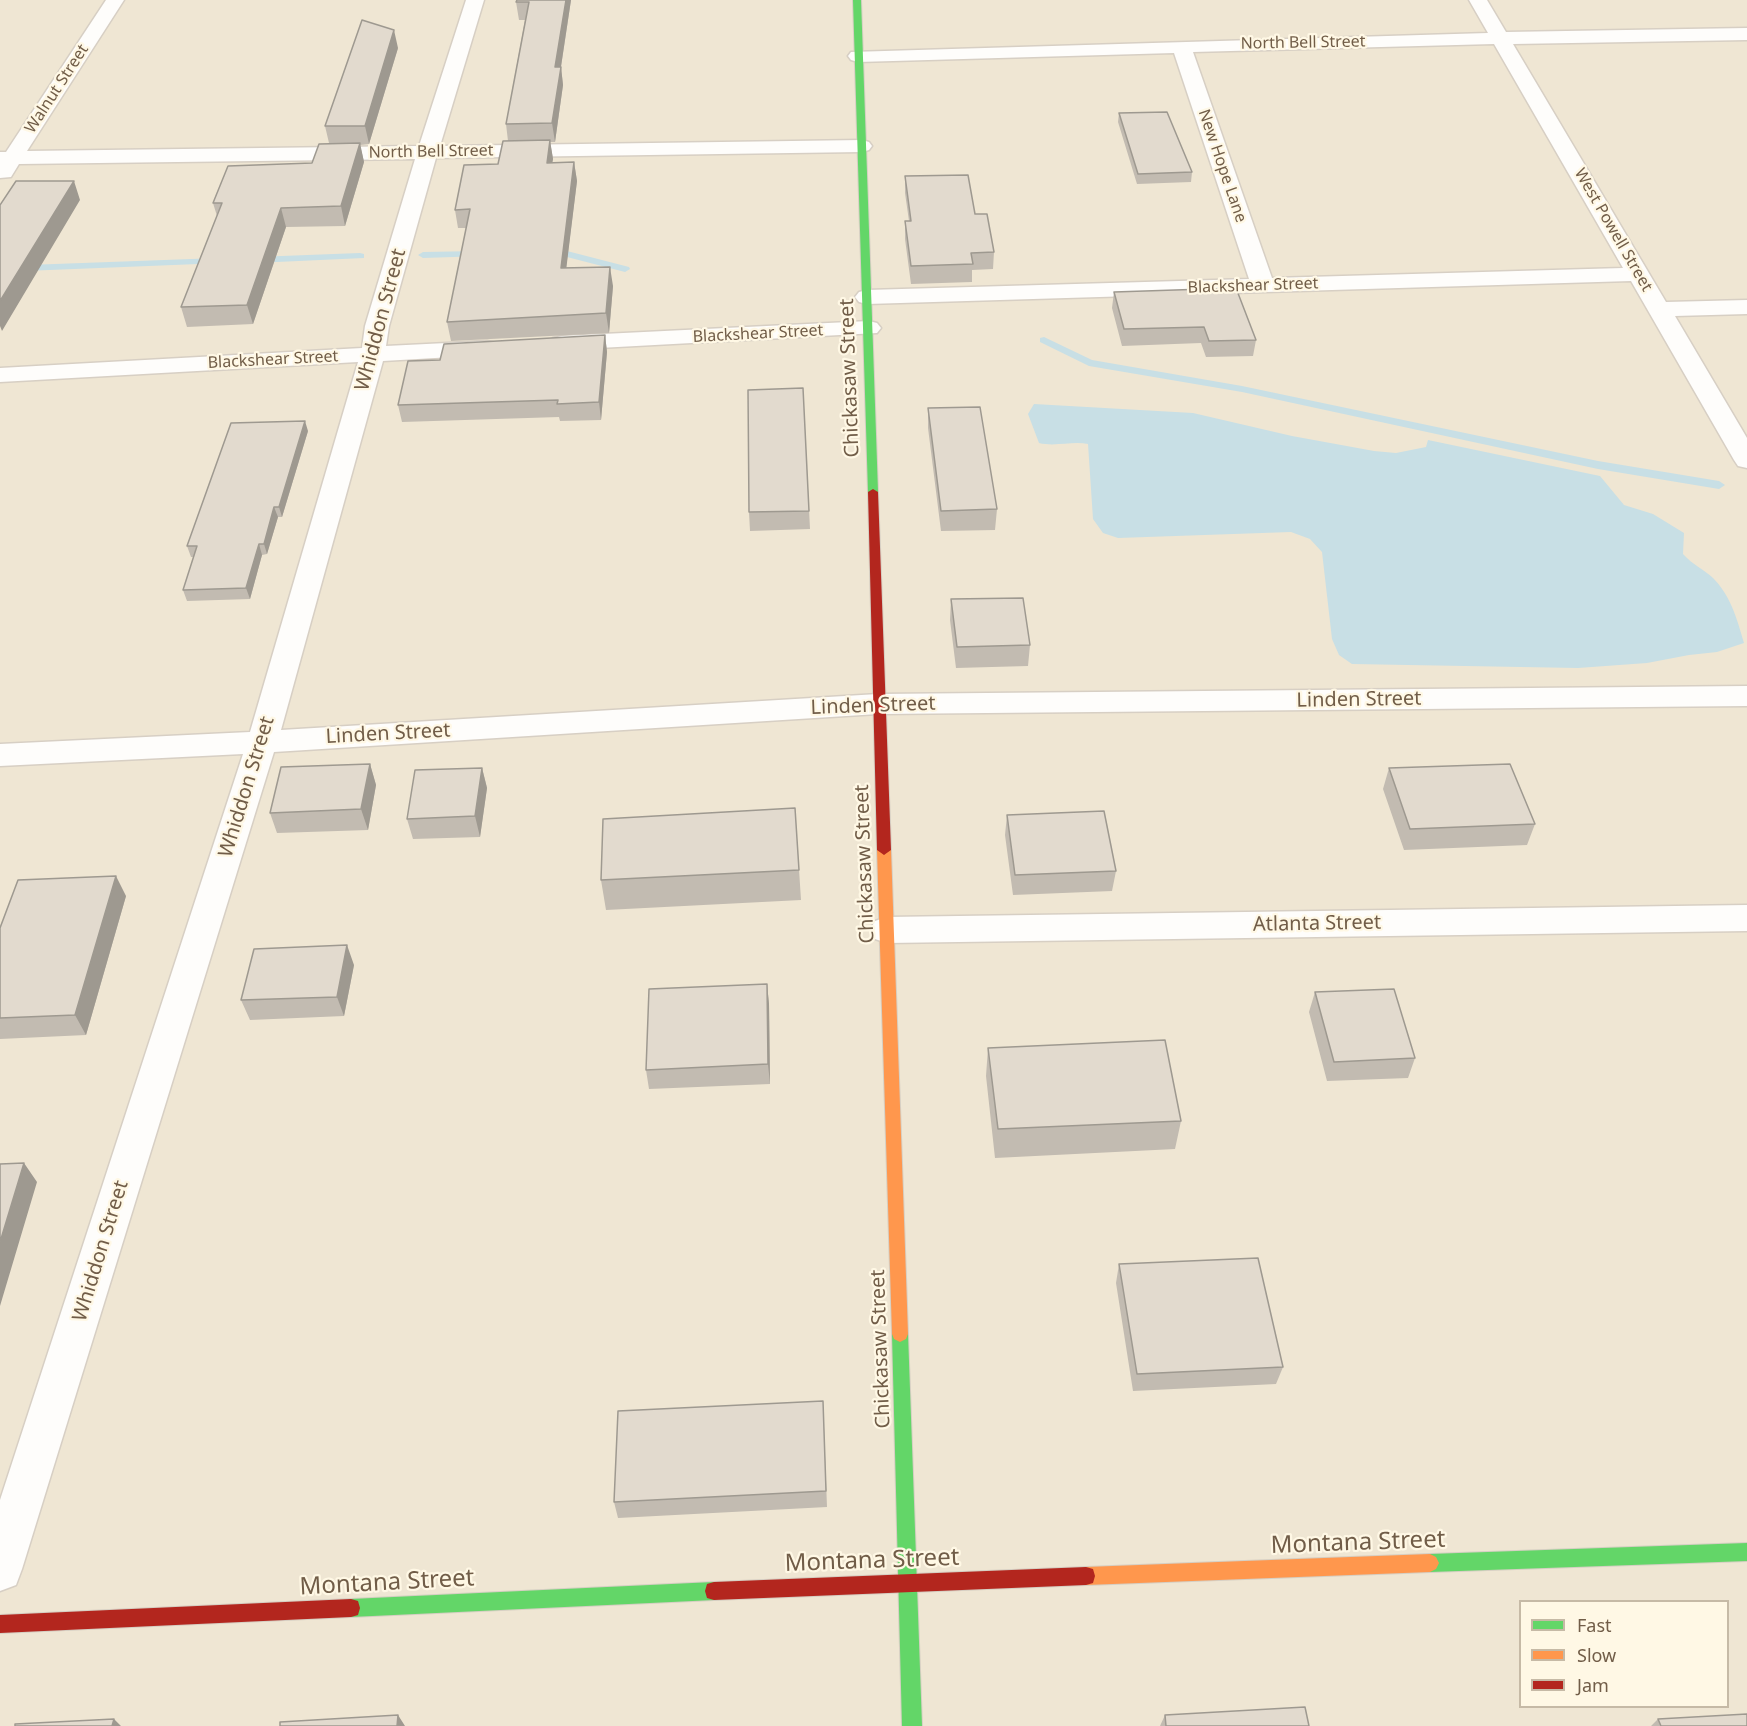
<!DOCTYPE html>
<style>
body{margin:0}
#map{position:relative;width:1747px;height:1726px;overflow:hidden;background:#f6f2e6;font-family:"Noto Sans",sans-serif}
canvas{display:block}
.legend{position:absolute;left:1519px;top:1600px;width:210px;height:108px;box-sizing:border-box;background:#fff8e5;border:2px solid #c6baa6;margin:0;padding:8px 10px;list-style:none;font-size:18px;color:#715d48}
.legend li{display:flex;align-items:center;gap:12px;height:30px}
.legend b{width:30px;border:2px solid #c6baa6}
</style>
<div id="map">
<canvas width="1747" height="1726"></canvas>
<ul class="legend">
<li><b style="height:8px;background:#63d668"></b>Fast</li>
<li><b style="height:8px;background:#ff974d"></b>Slow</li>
<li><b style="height:8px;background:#b3261e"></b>Jam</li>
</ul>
</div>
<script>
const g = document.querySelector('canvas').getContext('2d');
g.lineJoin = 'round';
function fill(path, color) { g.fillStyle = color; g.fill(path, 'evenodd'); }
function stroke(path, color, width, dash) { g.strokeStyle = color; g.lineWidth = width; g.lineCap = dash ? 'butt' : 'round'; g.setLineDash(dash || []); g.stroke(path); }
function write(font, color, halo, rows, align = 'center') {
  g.font = font + ' "Noto Sans",sans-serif'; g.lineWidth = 4.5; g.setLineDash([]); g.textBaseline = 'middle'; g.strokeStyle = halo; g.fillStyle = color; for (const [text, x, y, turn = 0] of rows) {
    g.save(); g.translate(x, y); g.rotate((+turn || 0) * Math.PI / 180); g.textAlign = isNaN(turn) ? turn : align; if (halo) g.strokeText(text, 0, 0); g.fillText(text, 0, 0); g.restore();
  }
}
fill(new Path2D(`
 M 0,0 L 1747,0 L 1747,1726 L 0,1726 ZM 1520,1602 L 1728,1602 L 1728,1706 L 1520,1706 Z`), '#efe6d3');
fill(new Path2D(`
 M 1034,404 L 1193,413 L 1292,436 L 1374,451 L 1396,453 L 1426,447 L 1428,440 L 1600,476 L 1624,505 L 1653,514 L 1684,533 L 1683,554 C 1693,565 1703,569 1713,578 C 1731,596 1737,619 1744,643 L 1717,652 L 1689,655 L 1647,663 L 1578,668 L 1352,664 L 1339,655 L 1332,639 L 1322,552 L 1310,539 L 1291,532 L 1118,538 L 1103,533 L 1093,519 L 1088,444 C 1072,441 1055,447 1039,443 L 1028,414 Z`), '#c8dfe5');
fill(new Path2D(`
 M 480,251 L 485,254 L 484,256 L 423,258 L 418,255 L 423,252 Z
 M 567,251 L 629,267 L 630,269 L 625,272 L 567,257 L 549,257 L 544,254 L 549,251 Z
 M 360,253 L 364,254 L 364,258 L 255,263 L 250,260 L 255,257 Z
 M 219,258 L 224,261 L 223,263 L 0,272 L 0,266 Z
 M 1044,337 L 1092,360 L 1242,386 L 1598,461 L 1719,481 L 1725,485 L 1719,489 L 1598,469 L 1242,392 L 1089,366 L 1040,342 L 1040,338 Z`), '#c8dfe5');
const street = new Path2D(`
 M 106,0 L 124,0 L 27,151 L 419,146 L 466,0 L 484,0 L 440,146 L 862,140 L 869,142 L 872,146 L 869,150 L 862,152 L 436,158 L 389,326 L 386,346 L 487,341 L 496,343 L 499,348 L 496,353 L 487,355 L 383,361 L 281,730 L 878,694 L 1747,686 L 1747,706 L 878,714 L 274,752 L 22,1569 L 16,1585 L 0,1591 L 0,1500 L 243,754 L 0,766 L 0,744 L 250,732 L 358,362 L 0,382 L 0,368 L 362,348 L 365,326 L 415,159 L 19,164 L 11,177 L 0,178 L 0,152 L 6,152 Z
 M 1469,0 L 1487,0 L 1506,32 L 1747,28 L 1747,40 L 1513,44 L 1666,302 L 1747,300 L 1747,314 L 1675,316 L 1747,438 L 1747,468 L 1738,466 L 1734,460 L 1631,281 L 867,304 L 859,302 L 855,297 L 859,292 L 867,290 L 1249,279 L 1174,53 L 858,62 L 851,60 L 848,56 L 851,52 L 1488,33 ZM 1494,44 L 1623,268 L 1272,278 L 1193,52 Z
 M 869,321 L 877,323 L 881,328 L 877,333 L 562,350 L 553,348 L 550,343 L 553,338 L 562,336 Z
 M 1747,905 L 1747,931 L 887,943 L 875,939 L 870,930 L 875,921 L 887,917 Z`);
const fast = new Path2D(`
 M 853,0 L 861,0 L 878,492 L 873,495 L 868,492 Z
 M 900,1326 L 906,1329 L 908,1334 L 922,1726 L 902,1726 L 892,1334 L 894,1329 Z
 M 1747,1543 L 1747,1561 L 1430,1572 L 1424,1569 L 1421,1563 L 1424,1557 L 1430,1554 Z
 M 714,1582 L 721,1584 L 723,1591 L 721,1598 L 714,1600 L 351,1617 L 344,1615 L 342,1608 L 344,1601 L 351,1599 Z`);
const slow = new Path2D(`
 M 884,845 L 891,850 L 908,1334 L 906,1339 L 900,1342 L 894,1339 L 892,1334 L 877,850 Z
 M 1430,1554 L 1436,1557 L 1439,1563 L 1436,1569 L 1430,1572 L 1086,1585 L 1079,1583 L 1077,1576 L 1079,1569 L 1086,1567 Z`);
const jam = new Path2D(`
 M 873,489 L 878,492 L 891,850 L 884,855 L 877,850 L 868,492 Z
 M 1086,1567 L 1093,1569 L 1095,1576 L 1093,1583 L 1086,1585 L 714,1600 L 707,1598 L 705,1591 L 707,1584 L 714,1582 Z
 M 351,1599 L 358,1601 L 360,1608 L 358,1615 L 351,1617 L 0,1633 L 0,1615 Z`);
stroke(street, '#d7cfc4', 3);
stroke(fast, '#d6cfc3', 2);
stroke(slow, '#d6cfc3', 2);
stroke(jam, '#d6cfc3', 2);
fill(street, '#fefdfb');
fill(fast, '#63d668');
fill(slow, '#ff974d');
fill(jam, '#b3261e');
fill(new Path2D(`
 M 571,0 L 561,67 L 563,85 L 555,142 L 550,142 L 553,159 L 552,163 L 574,162 L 577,181 L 566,268 L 613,286 L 609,333 L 451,341 L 447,322 L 466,228 L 458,228 L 455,210 L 498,164 L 508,141 L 506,124 L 525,20 L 519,20 L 516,2 Z
 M 398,48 L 369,144 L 360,145 L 364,162 L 345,226 L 286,227 L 253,324 L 187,327 L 181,307 L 217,216 L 213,203 L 312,163 L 329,143 L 325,126 Z
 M 1119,113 L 1192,172 L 1191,182 L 1137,184 L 1118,122 Z
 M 905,176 L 975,214 L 994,252 L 993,269 L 972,270 L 972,282 L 911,284 L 905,239 L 905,221 L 909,221 L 905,193 Z
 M 1114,292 L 1256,340 L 1253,356 L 1206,357 L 1201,343 L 1122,346 L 1112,308 Z
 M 605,335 L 607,352 L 601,420 L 560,421 L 559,417 L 402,422 L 398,405 L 440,360 Z
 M 803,388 L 810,529 L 750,531 L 749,512 Z
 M 928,408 L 997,509 L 995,530 L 941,531 L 928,428 Z
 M 308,431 L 282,517 L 278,517 L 267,554 L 262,555 L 250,599 L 187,601 L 183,590 L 194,557 L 191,557 L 187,546 Z
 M 951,599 L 1030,645 L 1028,666 L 956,668 L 950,620 Z
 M 370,764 L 376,785 L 368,830 L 277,833 L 270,813 Z
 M 482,768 L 487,788 L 480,837 L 413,839 L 407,819 Z
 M 1389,768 L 1535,824 L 1527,845 L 1404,850 L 1383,789 Z
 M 795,808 L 801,900 L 606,910 L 601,880 Z
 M 1007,815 L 1116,871 L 1112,891 L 1013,895 L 1005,835 Z
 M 126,896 L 86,1035 L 0,1039 L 0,928 Z
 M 354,965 L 344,1016 L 250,1020 L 241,1000 Z
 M 767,984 L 769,1004 L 770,1084 L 649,1089 L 646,1070 Z
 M 1315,992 L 1415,1058 L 1408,1078 L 1327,1081 L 1309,1012 Z
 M 988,1048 L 1181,1121 L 1175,1149 L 995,1158 L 986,1076 Z
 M 1119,1264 L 1283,1367 L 1276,1384 L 1133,1391 L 1116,1283 Z
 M 823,1401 L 827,1507 L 618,1518 L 614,1502 Z
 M 1165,1715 L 1309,1726 L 1160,1726 Z
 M 1658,1719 L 1747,1726 L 1651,1726 Z`), '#c2bbb1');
fill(new Path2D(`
 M 566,0 L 571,0 L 558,86 L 555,67 Z
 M 394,30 L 398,48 L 369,144 L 365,126 Z
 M 561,67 L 563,85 L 555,142 L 552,123 Z
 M 550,140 L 553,159 L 549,181 L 547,163 Z
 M 360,143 L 364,162 L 345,226 L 341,206 Z
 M 574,162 L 577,181 L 564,287 L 561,268 Z
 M 74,181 L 80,200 L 2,331 L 0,326 L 0,301 Z
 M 281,208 L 286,227 L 253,324 L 247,305 Z
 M 610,267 L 613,286 L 609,333 L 606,313 Z
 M 605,335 L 607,352 L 601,420 L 599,402 Z
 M 305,421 L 308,431 L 282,517 L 279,507 Z
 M 274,507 L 278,517 L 267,554 L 264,544 Z
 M 259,544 L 262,555 L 250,599 L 246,588 Z
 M 370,764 L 376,785 L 368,830 L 361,809 Z
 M 482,768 L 487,788 L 480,837 L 475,816 Z
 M 116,876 L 126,896 L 86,1035 L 75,1015 Z
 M 347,945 L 354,965 L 344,1016 L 337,997 Z
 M 767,984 L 769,1004 L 770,1084 L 768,1064 Z
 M 24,1163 L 37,1182 L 0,1306 L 0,1242 Z
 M 398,1715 L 405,1726 L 397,1726 Z
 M 114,1719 L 121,1726 L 112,1726 Z`), '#9e9990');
const building = new Path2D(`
 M 517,0 L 566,0 L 555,67 L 561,67 L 552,123 L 506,124 L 529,2 L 516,2 Z
 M 362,20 L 394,30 L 365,126 L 325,126 Z
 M 1167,112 L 1192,172 L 1138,174 L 1119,113 Z
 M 550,140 L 547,163 L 574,162 L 561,268 L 610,267 L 606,313 L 447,322 L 470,209 L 455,210 L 464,165 L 498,164 L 503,141 Z
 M 360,143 L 341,206 L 281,208 L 247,305 L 181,307 L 222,203 L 213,203 L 228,166 L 312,163 L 319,144 Z
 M 968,175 L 975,214 L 987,214 L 994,252 L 971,253 L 973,264 L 911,266 L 905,221 L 911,221 L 905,176 Z
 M 16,181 L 74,181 L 0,301 L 0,205 Z
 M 1236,288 L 1256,340 L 1209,341 L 1204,327 L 1124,329 L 1114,292 Z
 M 605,335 L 599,402 L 557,404 L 558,400 L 398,405 L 408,361 L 440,360 L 444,344 Z
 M 803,388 L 809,511 L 749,512 L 748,390 Z
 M 980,407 L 997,509 L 941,511 L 928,408 Z
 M 305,421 L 279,507 L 274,507 L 264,544 L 259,544 L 246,588 L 183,590 L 197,546 L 187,546 L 231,423 Z
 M 1023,598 L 1030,645 L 957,647 L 951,599 Z
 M 370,764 L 361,809 L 270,813 L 281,767 Z
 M 1510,764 L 1535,824 L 1410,829 L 1389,768 Z
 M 482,768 L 475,816 L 407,819 L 415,770 Z
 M 795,808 L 799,870 L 601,880 L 603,819 Z
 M 1104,811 L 1116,871 L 1015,875 L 1007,815 Z
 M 116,876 L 75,1015 L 0,1018 L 0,928 L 18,880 Z
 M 347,945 L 337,997 L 241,1000 L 254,949 Z
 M 767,984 L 768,1064 L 646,1070 L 649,989 Z
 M 1394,989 L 1415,1058 L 1334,1062 L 1315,992 Z
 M 1165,1040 L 1181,1121 L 998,1129 L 988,1048 Z
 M 24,1163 L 0,1242 L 0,1164 Z
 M 1258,1258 L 1283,1367 L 1137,1374 L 1119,1264 Z
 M 823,1401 L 826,1491 L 614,1502 L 618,1411 Z
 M 1305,1707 L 1309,1726 L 1166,1726 L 1165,1715 Z
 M 1747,1714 L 1747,1726 L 1661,1726 L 1658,1719 Z
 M 398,1715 L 397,1726 L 280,1726 L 280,1722 Z
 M 114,1719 L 112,1726 L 15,1726 L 15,1724 Z`);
fill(building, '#e2dace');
stroke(building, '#9e9990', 1.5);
write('16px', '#715d48', '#fff8e5', [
 ["North Bell Street",1303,43,-1],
 ["Walnut Street",57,89,-57],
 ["North Bell Street",431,152,-1],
 ["New Hope Lane",1222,166,71],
 ["West Powell Street",1613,230,60],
 ["Blackshear Street",1253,286,-2],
 ["Blackshear Street",758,334,-3],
 ["Blackshear Street",273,360,-3]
]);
write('20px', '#715d48', '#fff8e5', [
 ["Whiddon Street",381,320,-75],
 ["Chickasaw Street",850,378,-92],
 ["Linden Street",1359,700,-1],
 ["Linden Street",873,706,-2],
 ["Linden Street",388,734,-3],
 ["Whiddon Street",247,787,-73],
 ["Chickasaw Street",865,864,-92],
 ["Atlanta Street",1317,924,-1],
 ["Whiddon Street",101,1251,-73],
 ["Chickasaw Street",881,1349,-92]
]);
write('24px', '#715d48', '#fff8e5', [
 ["Montana Street",1358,1543,-2],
 ["Montana Street",872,1561,-2],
 ["Montana Street",387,1583,-3]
]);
</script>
